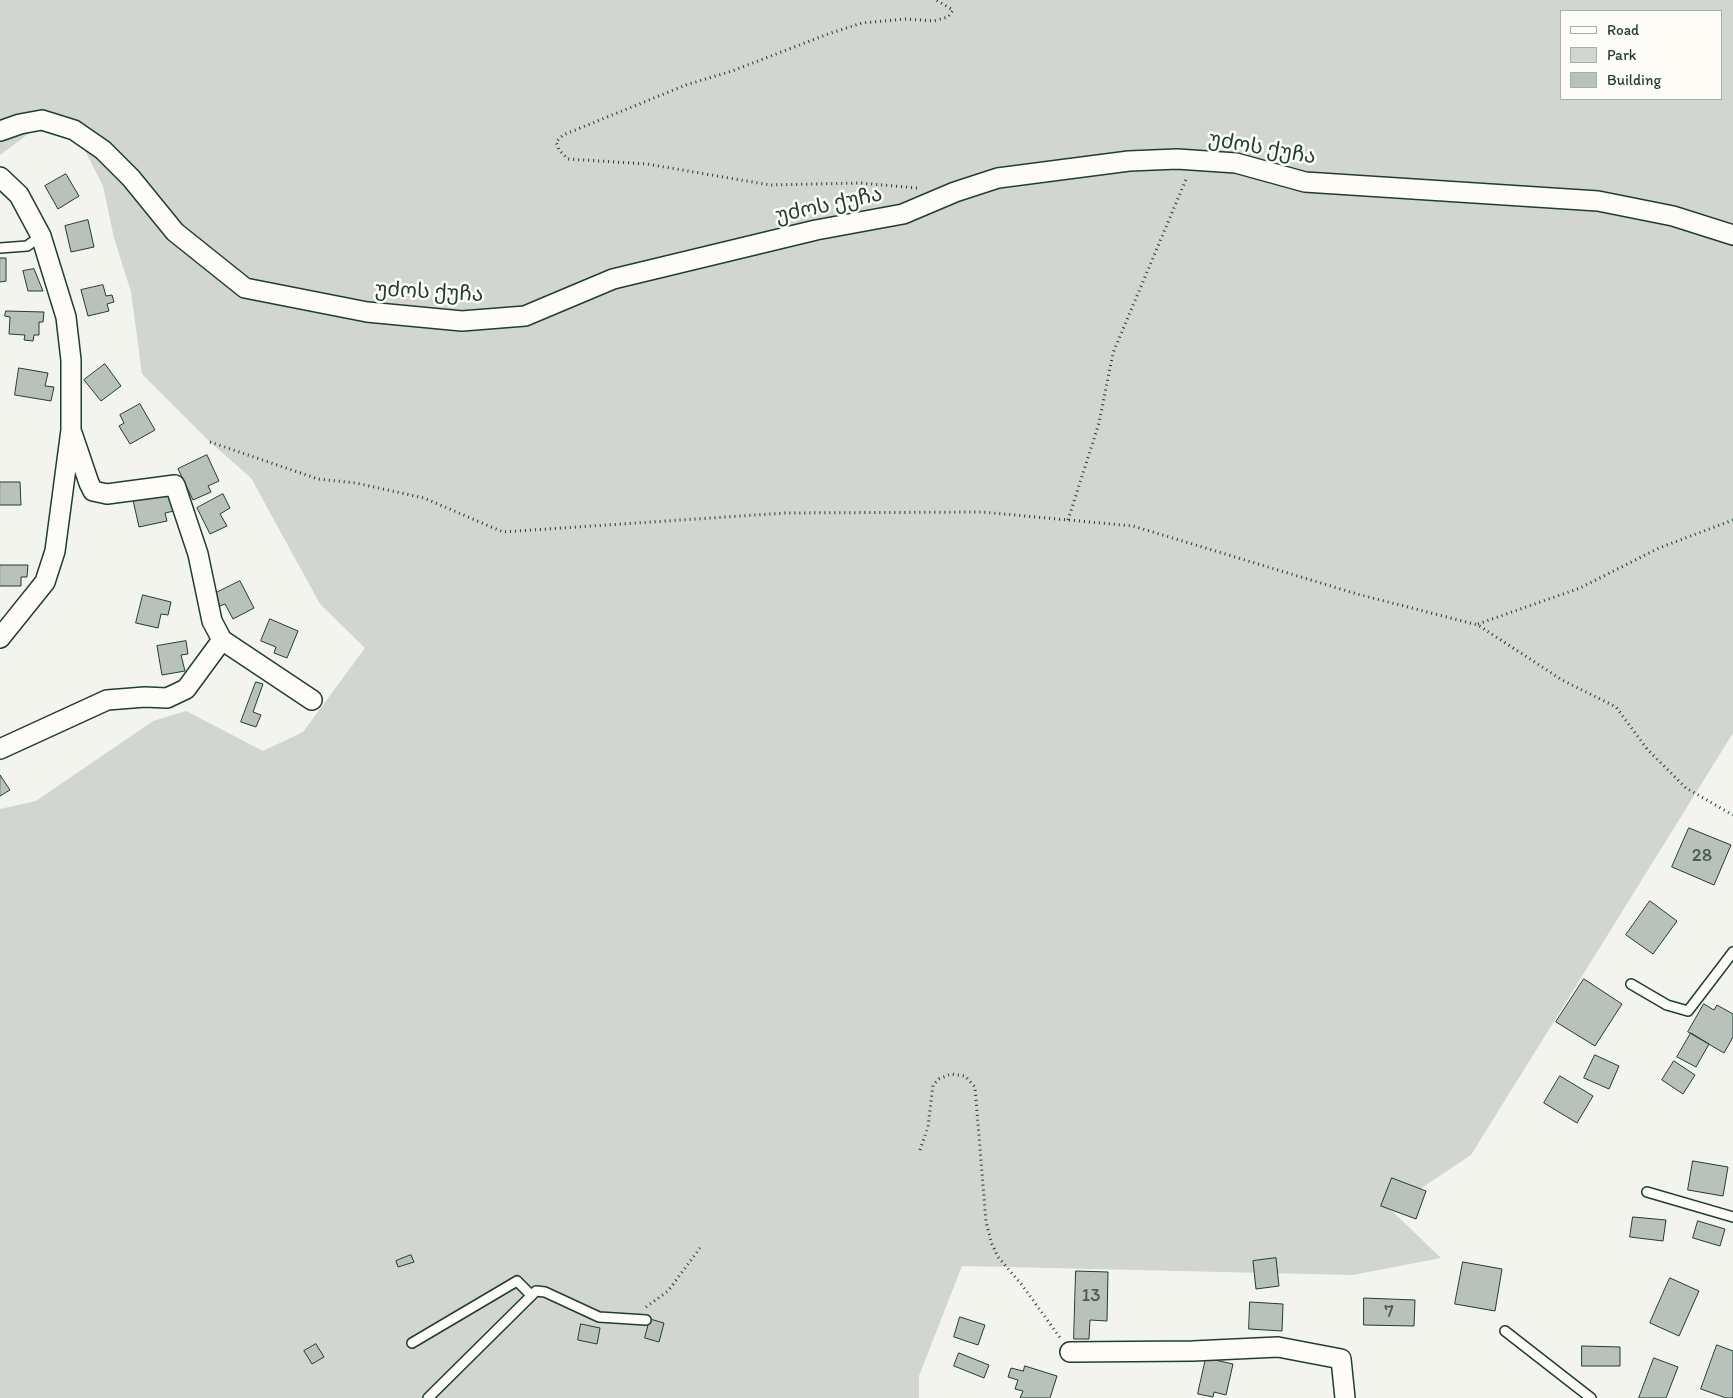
<!DOCTYPE html>
<meta charset="utf-8">
<style>
body{margin:0}
#map{position:relative;width:1733px;height:1398px;overflow:hidden;background:#f4f4ef;font-family:Itim,sans-serif}
canvas{display:block}
.legend{position:absolute;left:1560px;top:10px;width:162px;height:90px;box-sizing:border-box;background:#fdfcf7;border:1px solid #a4b0a9;margin:0;padding:6px 9px;list-style:none;font-size:15px;color:#1f3d34}
.legend li{display:flex;align-items:center;gap:10px;height:25px}
.legend b{width:25px;border:1px solid #a4b0a9}
</style>
<div id="map">
<canvas width="1733" height="1398"></canvas>
<ul class="legend">
<li><b style="height:6px;background:#fdfcf7"></b>Road</li>
<li><b style="height:14px;background:#d1d6d1"></b>Park</li>
<li><b style="height:14px;background:#b9c1bb"></b>Building</li>
</ul>
</div>
<script>
const g = document.querySelector('canvas').getContext('2d');
g.lineJoin = 'round';
function fill(path, color) { g.fillStyle = color; g.fill(path, 'evenodd'); }
function stroke(path, color, width, dash) { g.strokeStyle = color; g.lineWidth = width; g.lineCap = dash ? 'butt' : 'round'; g.setLineDash(dash || []); g.stroke(path); }
function write(font, color, halo, rows, align = 'center') {
  g.font = font + ' Itim,"Noto Sans Georgian",sans-serif'; g.lineWidth = 5; g.setLineDash([]); g.textBaseline = 'middle'; g.strokeStyle = halo; g.fillStyle = color; for (const [text, x, y, turn = 0] of rows) {
    g.save(); g.translate(x, y); g.rotate((+turn || 0) * Math.PI / 180); g.textAlign = isNaN(turn) ? turn : align; if (halo) g.strokeText(text, 0, 0); g.fillText(text, 0, 0); g.restore();
  }
}
fill(new Path2D(`
 M 0,0 L 1733,0 L 1733,733 L 1471,1155 L 1390,1209 L 1441,1258 L 1353,1275 L 962,1266 L 919,1376 L 919,1398 L 0,1398 L 0,809 L 36,801 L 153,721 L 186,711 L 263,751 L 303,732 L 365,648 L 320,604 L 251,478 L 210,442 L 142,374 L 131,292 L 114,238 L 103,186 L 81,143 L 43,126 L 35,129 L 0,155 ZM 1562,11 L 1722,11 L 1722,99 L 1562,99 Z`), '#d1d6d1');
const building = new Path2D(`
 M 66,174 L 79,196 L 58,209 L 45,186 Z
 M 88,220 L 94,247 L 71,252 L 65,226 Z
 M 0,258 L 6,258 L 6,281 L 0,282 Z
 M 34,269 L 43,291 L 28,291 L 23,271 Z
 M 103,285 L 106,296 L 112,295 L 114,302 L 107,304 L 109,311 L 88,316 L 81,290 Z
 M 6,311 L 44,312 L 43,322 L 39,322 L 39,335 L 34,335 L 33,341 L 24,340 L 25,335 L 9,334 L 10,317 L 5,316 Z
 M 105,364 L 121,386 L 101,401 L 84,380 Z
 M 19,368 L 48,373 L 45,386 L 54,387 L 51,401 L 15,395 Z
 M 140,404 L 155,430 L 130,444 L 119,426 L 124,423 L 120,415 Z
 M 207,455 L 219,481 L 208,486 L 211,492 L 193,500 L 178,469 Z
 M 0,482 L 20,482 L 21,505 L 0,505 Z
 M 169,491 L 174,511 L 165,513 L 167,521 L 139,527 L 133,500 Z
 M 223,494 L 230,508 L 220,514 L 227,526 L 210,534 L 197,508 Z
 M 0,565 L 28,565 L 27,577 L 21,577 L 21,586 L 0,586 Z
 M 240,581 L 254,608 L 233,619 L 225,604 L 220,606 L 214,594 Z
 M 143,595 L 171,602 L 168,615 L 161,614 L 158,628 L 136,623 Z
 M 270,619 L 298,631 L 287,658 L 274,653 L 276,647 L 261,641 Z
 M 186,641 L 188,654 L 181,655 L 185,671 L 162,675 L 157,646 Z
 M 256,682 L 263,684 L 253,712 L 261,715 L 256,727 L 241,722 Z
 M 0,775 L 10,790 L 0,796 Z
 M 1689,828 L 1731,845 L 1714,885 L 1672,867 Z
 M 1650,901 L 1677,921 L 1653,954 L 1626,935 Z
 M 1584,979 L 1622,1004 L 1595,1046 L 1556,1022 Z
 M 1704,1004 L 1714,1010 L 1717,1005 L 1733,1014 L 1733,1037 L 1724,1053 L 1688,1032 Z
 M 1691,1033 L 1709,1044 L 1696,1067 L 1677,1057 Z
 M 1595,1055 L 1619,1066 L 1609,1089 L 1584,1078 Z
 M 1674,1061 L 1695,1075 L 1683,1094 L 1662,1080 Z
 M 1560,1076 L 1593,1096 L 1577,1123 L 1544,1103 Z
 M 1693,1161 L 1728,1167 L 1723,1196 L 1688,1190 Z
 M 1392,1178 L 1426,1191 L 1416,1219 L 1381,1206 Z
 M 1633,1217 L 1666,1220 L 1663,1241 L 1630,1237 Z
 M 1698,1221 L 1725,1229 L 1720,1246 L 1693,1238 Z
 M 411,1255 L 414,1262 L 398,1267 L 396,1261 Z
 M 1276,1258 L 1279,1286 L 1256,1289 L 1253,1261 Z
 M 1463,1262 L 1502,1269 L 1495,1311 L 1455,1304 Z
 M 1076,1271 L 1108,1272 L 1107,1321 L 1090,1320 L 1089,1339 L 1074,1339 Z
 M 1670,1278 L 1699,1291 L 1679,1336 L 1650,1323 Z
 M 1364,1298 L 1415,1300 L 1414,1326 L 1364,1325 Z
 M 1250,1302 L 1283,1304 L 1282,1331 L 1249,1329 Z
 M 960,1317 L 985,1325 L 978,1345 L 954,1337 Z
 M 650,1319 L 664,1323 L 659,1342 L 645,1338 Z
 M 581,1324 L 600,1328 L 597,1344 L 578,1340 Z
 M 316,1344 L 324,1357 L 312,1364 L 304,1351 Z
 M 1717,1345 L 1733,1351 L 1733,1398 L 1726,1398 L 1701,1389 Z
 M 1582,1346 L 1620,1347 L 1620,1366 L 1582,1366 Z
 M 959,1353 L 989,1365 L 984,1378 L 954,1366 Z
 M 1206,1358 L 1233,1364 L 1226,1395 L 1214,1392 L 1213,1397 L 1198,1394 Z
 M 1654,1358 L 1678,1367 L 1666,1398 L 1639,1398 Z
 M 1025,1366 L 1057,1376 L 1050,1398 L 1020,1398 L 1023,1391 L 1015,1389 L 1018,1380 L 1008,1377 L 1011,1368 L 1023,1371 Z`);
fill(building, '#b9c1bb');
stroke(building, '#1f3d34', 1);
const service = new Path2D(`
 M 0,248 L 27,246 L 41,236
 M 1631,984 L 1667,1005 L 1688,1011 L 1733,952
 M 1647,1192 L 1733,1217
 M 1505,1331 L 1591,1398
 M 412,1343 L 517,1281 L 531,1295
 M 428,1398 L 536,1291 L 545,1292 L 599,1317 L 646,1320`);
const minor = new Path2D(`
 M 0,131 L 20,124 L 42,120 L 74,130 L 103,150 L 131,178 L 175,232 L 245,288 L 367,312 L 462,321 L 525,316 L 613,279 L 816,230 L 903,214 L 955,192 L 998,178 L 1129,161 L 1177,159 L 1236,163 L 1305,182 L 1598,201 L 1673,216 L 1733,235
 M 0,177 L 19,195 L 41,236 L 66,317 L 71,360 L 71,430 L 55,551 L 45,582 L 0,638
 M 72,433 L 89,483 L 93,491 L 107,494 L 175,485 L 198,554 L 212,621 L 222,640 L 312,700
 M 0,749 L 107,700 L 145,697 L 167,698 L 186,689 L 222,640
 M 1070,1352 L 1193,1351 L 1278,1347 L 1341,1359 L 1345,1398`);
stroke(service, '#1f3d34', 12);
stroke(minor, '#1f3d34', 22);
stroke(new Path2D(`
 M 917,188 L 860,183 L 770,185 L 647,164 L 568,159 L 559,150 L 556,142 L 563,135 L 686,85 L 732,71 L 828,34 L 862,23 L 906,19 L 934,21 L 948,17 L 953,10 L 936,0
 M 210,442 L 318,479 L 356,483 L 424,498 L 503,532 L 785,513 L 982,512 L 1133,526 L 1357,594 L 1478,625 L 1562,680 L 1616,707 L 1647,749 L 1686,788 L 1733,815
 M 1068,520 L 1099,423 L 1113,353 L 1187,177
 M 1478,624 L 1580,588 L 1659,548 L 1733,520
 M 920,1150 L 928,1127 L 933,1085 L 939,1079 L 951,1074 L 965,1076 L 975,1087 L 986,1222 L 992,1244 L 998,1257 L 1022,1285 L 1061,1339
 M 646,1307 L 668,1291 L 700,1248`), '#1f3d34', 3, [1, 4]);
stroke(service, '#fdfcf7', 9);
stroke(minor, '#fdfcf7', 19);
write('19px', '#465e56', null, [
 ["28",1702,856],
 ["13",1091,1296],
 ["7",1389,1312]
]);
write('21px', '#1f3d34', '#fdfcf7', [
 ["უძოს ქუჩა",1262,149,10],
 ["უძოს ქუჩა",829,206,-12],
 ["უძოს ქუჩა",429,293,3]
]);
</script>
